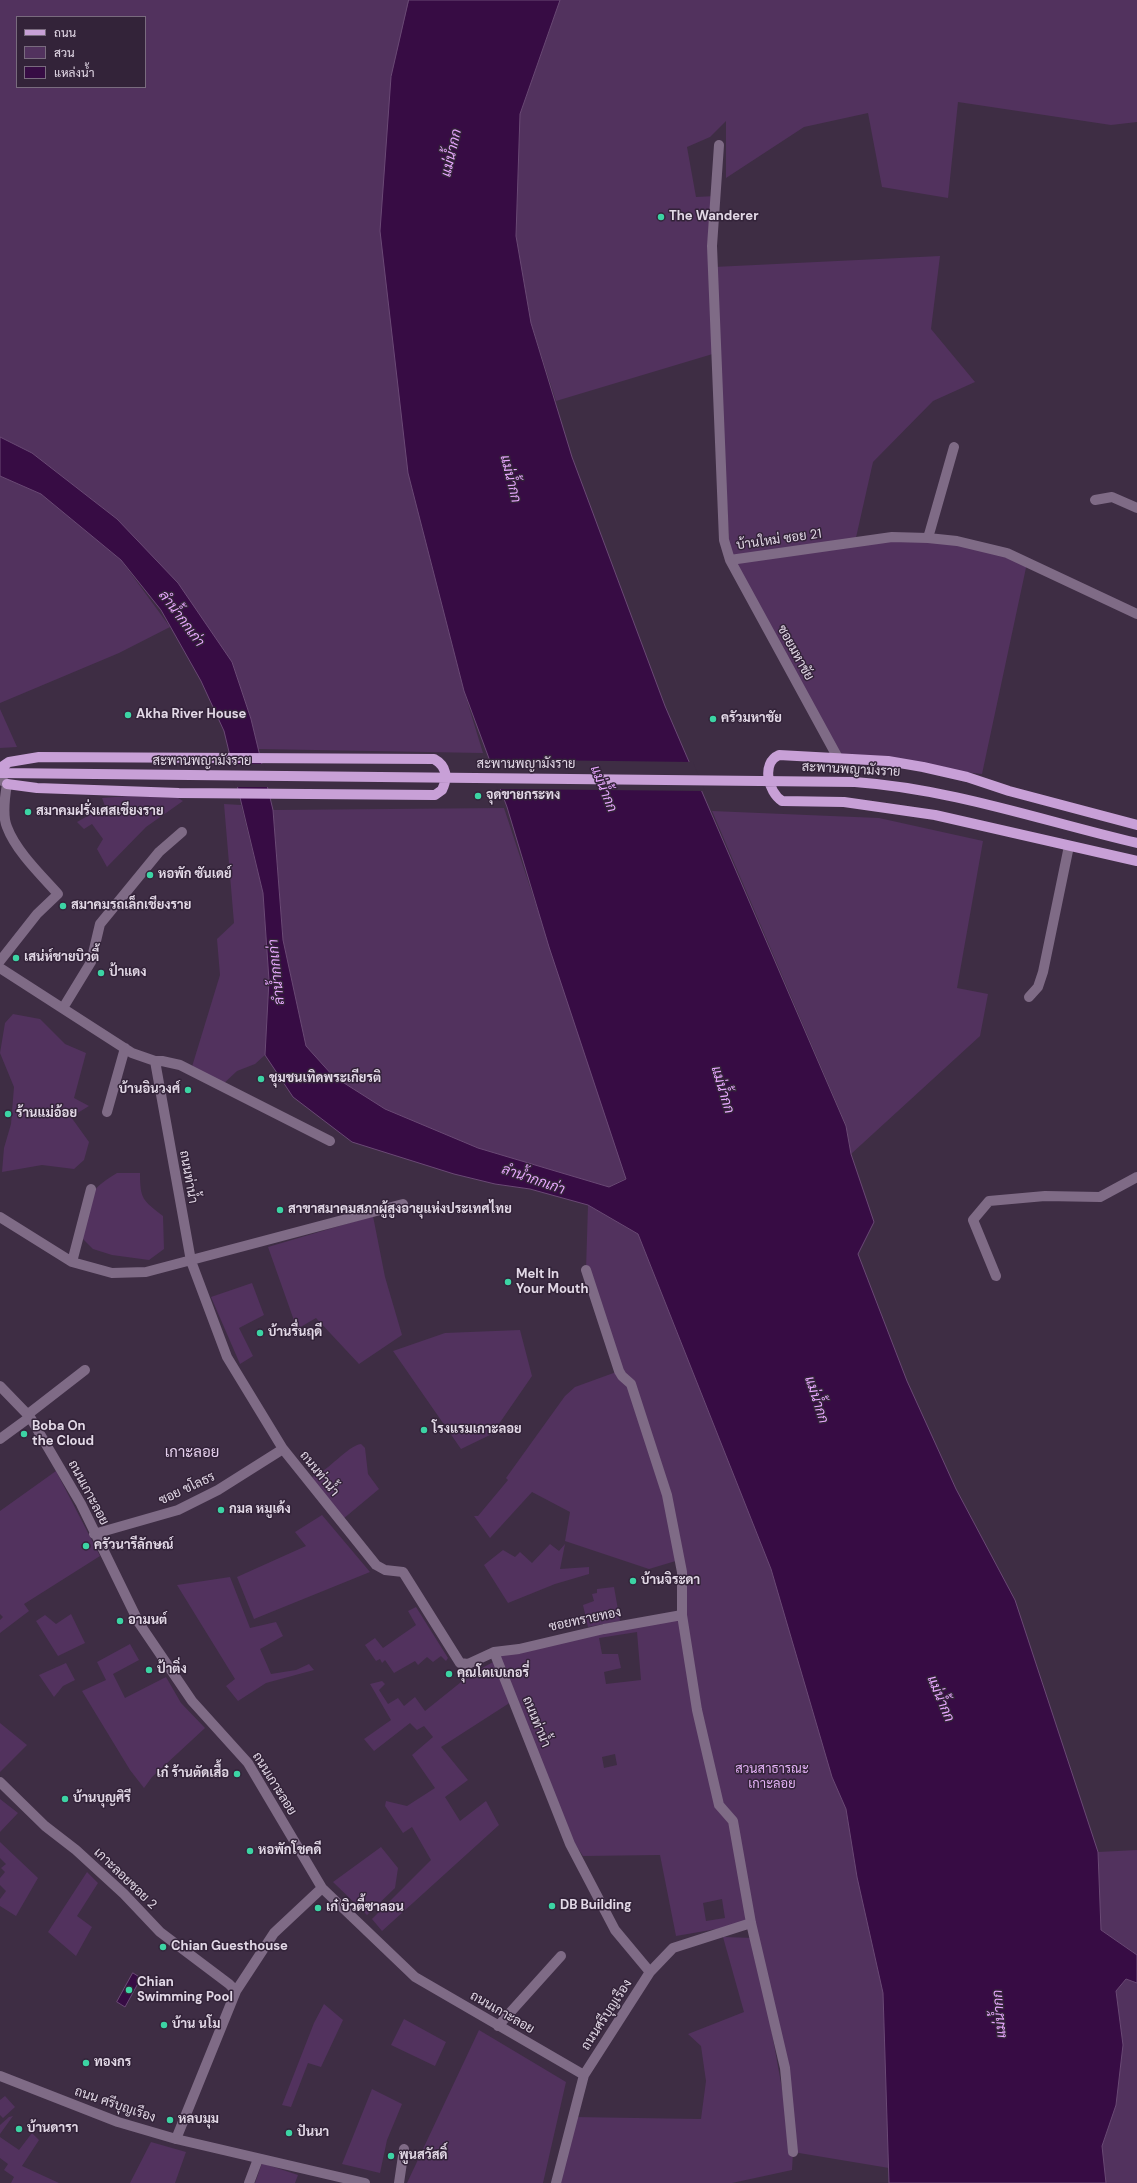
<!DOCTYPE html>
<meta charset="utf-8">
<style>
body{margin:0}
#map{position:relative;width:1137px;height:2183px;overflow:hidden;background:#3e2d44;font-family:"DM Sans",Sarabun,sans-serif}
canvas{display:block}
.legend{position:absolute;left:16px;top:16px;width:130px;height:72px;box-sizing:border-box;background:#332339;border:1px solid #796b7e;margin:0;padding:5px 7px;list-style:none;font-size:12px;color:#e2d8e6}
.legend li{display:flex;align-items:center;gap:8px;height:20px}
.legend b{width:20px;border:1px solid #796b7e}
</style>
<div id="map">
<canvas width="1137" height="2183"></canvas>
<ul class="legend">
<li><b style="height:5px;background:#c8a0d7"></b>ถนน</li>
<li><b style="height:11px;background:#52325e"></b>สวน</li>
<li><b style="height:11px;background:#370c44"></b>แหล่งน้ำ</li>
</ul>
</div>
<script>
const g = document.querySelector('canvas').getContext('2d');
g.lineJoin = 'round';
function fill(path, color) { g.fillStyle = color; g.fill(path, 'evenodd'); }
function stroke(path, color, width, dash) { g.strokeStyle = color; g.lineWidth = width; g.lineCap = dash ? 'butt' : 'round'; g.setLineDash(dash || []); g.stroke(path); }
function write(font, color, halo, rows, align = 'center') {
  g.font = font + ' "DM Sans",Sarabun,sans-serif'; g.lineWidth = 3; g.setLineDash([]); g.textBaseline = 'middle'; g.strokeStyle = halo; g.fillStyle = color; for (const [text, x, y, turn = 0] of rows) {
    g.save(); g.translate(x, y); g.rotate((+turn || 0) * Math.PI / 180); g.textAlign = isNaN(turn) ? turn : align; if (halo) g.strokeText(text, 0, 0); g.fillText(text, 0, 0); g.restore();
  }
}
fill(new Path2D(`
 M 0,0 L 409,0 L 391,77 L 408,473 L 464,691 L 483,753 L 258,749 L 251,719 L 232,662 L 117,519 L 32,453 L 0,437 ZM 17,17 L 145,17 L 145,87 L 17,87 Z
 M 560,0 L 1137,0 L 1137,122 L 1111,125 L 958,102 L 948,198 L 882,187 L 868,113 L 804,127 L 726,178 L 726,121 L 710,137 L 687,147 L 696,197 L 716,196 L 716,353 L 556,401 L 531,323 L 516,236 L 520,114 Z
 M 940,256 L 931,329 L 975,382 L 933,401 L 873,462 L 855,542 L 892,537 L 957,541 L 1027,563 L 982,774 L 838,758 L 730,560 L 714,267 Z
 M 0,476 L 41,494 L 121,560 L 170,627 L 119,653 L 0,703 Z
 M 0,709 L 17,747 L 0,748 Z
 M 128,796 L 178,798 L 183,801 L 146,827 L 107,867 L 97,849 L 103,839 L 92,824 L 84,829 L 77,822 L 105,806 L 102,798 Z
 M 224,804 L 241,805 L 263,893 L 269,980 L 265,1055 L 255,1064 L 237,1071 L 221,1086 L 191,1070 L 220,975 L 217,939 L 234,923 Z
 M 504,808 L 626,1178 L 609,1187 L 478,1148 L 385,1109 L 333,1076 L 306,1046 L 283,940 L 273,810 Z
 M 712,811 L 879,818 L 983,841 L 957,988 L 988,994 L 980,1036 L 851,1154 L 846,1125 Z
 M 13,1014 L 40,1019 L 65,1044 L 86,1053 L 74,1098 L 89,1106 L 71,1117 L 89,1142 L 84,1160 L 74,1169 L 42,1165 L 2,1172 L 4,1148 L 11,1124 L 14,1087 L 0,1053 L 5,1023 Z
 M 117,1173 L 140,1173 C 140,1200 143,1200 163,1216 L 164,1249 L 149,1260 L 112,1255 L 93,1249 L 79,1235 C 86,1202 85,1192 117,1173 Z
 M 588,1205 L 638,1234 L 771,1569 L 832,1777 L 846,1809 L 857,1877 L 883,1993 L 889,2168 L 793,2152 L 792,2170 L 732,2183 L 555,2183 L 573,2117 L 701,2119 L 706,2081 L 701,2046 L 688,2034 L 744,2012 L 723,1937 L 754,1938 L 751,1923 L 676,1936 L 660,1855 L 583,1856 L 563,1826 L 494,1652 L 682,1615 L 679,1560 L 649,1569 L 565,1541 L 570,1512 L 532,1492 L 490,1538 L 474,1516 L 478,1516 L 508,1480 L 506,1478 L 565,1396 L 575,1387 L 619,1371 L 586,1270 ZM 637,1632 L 641,1680 L 606,1684 L 604,1672 L 621,1668 L 618,1654 L 602,1654 L 599,1638 ZM 615,1754 L 617,1765 L 604,1768 L 602,1757 ZM 722,1899 L 725,1918 L 706,1921 L 703,1903 ZM 757,1950 L 785,2068 L 792,2144 Z
 M 373,1216 L 385,1277 L 402,1335 L 359,1364 L 316,1318 L 297,1329 L 268,1247 Z
 M 252,1283 L 264,1315 L 239,1328 L 253,1356 L 240,1364 L 211,1297 Z
 M 520,1330 L 532,1376 L 492,1434 L 461,1449 L 393,1351 L 445,1333 Z
 M 361,1444 L 365,1448 L 368,1474 L 379,1489 L 343,1519 L 315,1486 L 312,1477 C 330,1470 347,1446 361,1444 Z
 M 56,1471 L 100,1556 L 24,1604 L 29,1611 L 0,1633 L 0,1620 L 3,1617 L 0,1614 L 0,1511 Z
 M 322,1515 L 370,1572 L 254,1619 L 237,1577 L 306,1546 L 295,1532 Z
 M 550,1544 L 559,1551 L 565,1544 L 560,1569 L 589,1567 L 589,1574 L 555,1584 L 508,1603 L 484,1565 L 503,1550 L 515,1557 L 520,1552 L 532,1563 Z
 M 230,1577 L 250,1628 L 276,1622 L 283,1636 L 260,1649 L 271,1674 L 296,1670 L 309,1664 L 314,1670 L 266,1683 L 238,1701 L 226,1686 L 235,1679 L 177,1585 Z
 M 614,1587 L 620,1621 L 588,1627 L 583,1605 L 594,1601 L 592,1594 L 597,1593 L 597,1589 Z
 M 416,1607 L 448,1658 L 446,1661 L 441,1656 L 433,1662 L 427,1657 L 418,1665 L 415,1661 L 394,1673 L 385,1660 L 382,1663 L 380,1659 L 376,1661 L 365,1645 L 375,1638 L 383,1648 L 416,1625 L 408,1611 Z
 M 71,1614 L 85,1643 L 58,1656 L 36,1621 L 45,1615 L 56,1624 Z
 M 130,1644 L 139,1660 L 113,1674 L 125,1698 L 166,1677 L 181,1703 L 205,1728 L 152,1777 L 144,1788 L 130,1770 L 82,1691 L 106,1680 L 97,1662 Z
 M 495,1661 L 511,1702 L 441,1747 L 468,1780 L 445,1797 L 460,1821 L 486,1801 L 499,1825 L 382,1931 L 372,1919 L 431,1860 L 412,1827 L 403,1833 L 385,1806 L 386,1801 L 407,1806 L 435,1788 L 412,1755 L 433,1737 L 424,1726 L 417,1730 L 410,1723 L 374,1751 L 364,1739 L 391,1720 L 370,1684 L 382,1681 L 385,1684 L 379,1690 L 388,1704 L 398,1698 L 404,1706 L 415,1697 L 425,1711 L 471,1674 Z
 M 66,1663 L 75,1680 L 63,1686 L 54,1697 L 39,1675 Z
 M 0,1723 L 27,1745 L 0,1772 Z
 M 0,1799 L 18,1813 L 0,1832 Z
 M 0,1842 L 38,1878 L 16,1916 L 0,1906 L 0,1899 L 6,1891 L 0,1885 L 0,1878 L 5,1872 L 1,1868 L 6,1864 L 0,1858 Z
 M 381,1847 L 398,1868 L 395,1888 L 367,1915 L 333,1882 Z
 M 1137,1850 L 1137,1955 L 1101,1930 L 1098,1852 Z
 M 87,1872 L 98,1883 L 77,1916 L 92,1927 L 76,1956 L 48,1932 Z
 M 1126,1979 L 1137,1983 L 1137,2183 L 1106,2183 L 1102,2146 L 1116,2105 L 1123,2045 L 1116,1991 Z
 M 324,2004 L 343,2020 L 321,2067 L 308,2063 L 291,2107 L 282,2105 L 314,2023 Z
 M 404,2019 L 446,2042 L 435,2066 L 391,2045 Z
 M 479,2030 L 566,2082 L 543,2183 L 407,2183 Z
 M 372,2089 L 402,2104 L 387,2140 L 380,2173 L 342,2164 Z
 M 5,2096 L 15,2107 L 3,2118 L 0,2115 L 0,2100 Z
 M 13,2116 L 0,2134 L 0,2125 L 9,2117 Z
 M 32,2133 L 39,2140 L 22,2166 L 59,2183 L 11,2183 L 14,2177 L 4,2170 L 8,2164 L 0,2158 L 0,2137 L 19,2150 Z
 M 151,2142 L 186,2152 L 175,2183 L 130,2183 Z
 M 262,2163 L 298,2175 L 295,2183 L 255,2183 Z`), '#52325e');
const water = new Path2D(`
 M 409,0 L 560,0 L 520,114 L 516,236 L 531,323 L 572,457 L 665,706 L 846,1126 L 851,1154 L 874,1222 L 858,1254 L 907,1381 L 956,1489 L 1015,1600 L 1098,1852 L 1101,1930 L 1137,1955 L 1137,1983 L 1126,1979 L 1116,1991 L 1123,2045 L 1116,2105 L 1102,2146 L 1106,2183 L 889,2183 L 883,1993 L 857,1877 L 846,1809 L 832,1777 L 771,1569 L 638,1234 L 588,1205 L 530,1189 L 495,1184 L 454,1174 L 352,1142 L 293,1097 L 265,1055 L 269,980 L 263,893 L 224,731 L 201,681 L 161,610 L 121,560 L 41,494 L 0,476 L 0,437 L 32,453 L 117,519 L 178,583 L 232,662 L 251,719 L 273,810 L 283,940 L 306,1046 L 333,1076 L 385,1109 L 478,1148 L 609,1187 L 626,1179 L 549,947 L 507,807 L 464,691 L 408,473 L 380,231 L 391,77 Z
 M 133,1973 L 141,1978 L 125,2007 L 117,2002 Z`);
fill(water, '#370c44');
stroke(water, '#6a4975', 1);
fill(new Path2D(`
 M 536,760 L 693,762 L 705,791 L 498,789 L 488,762 Z
 M 230,764 L 264,764 L 269,787 L 235,787 Z`), '#3e2d44');
stroke(new Path2D(`
 M 719,145 L 712,246 L 724,540 L 730,560 L 892,537 L 928,538 L 957,541 L 1007,553 L 1137,614
 M 1095,500 L 1112,497 L 1137,508
 M 928,538 L 954,447
 M 730,560 L 838,758
 M 0,779 L 7,784 C 5,796 2,815 7,827 C 16,851 40,874 58,894 L 37,914 L 0,961
 M 0,968 L 132,1053 L 155,1061 L 191,1261 L 227,1357 L 283,1449 L 376,1565 L 385,1570 L 403,1572 L 460,1663 L 468,1664 L 494,1652 L 519,1649 L 604,1629 L 682,1615
 M 1029,997 L 1038,987 L 1043,972 L 1069,846
 M 63,1008 L 91,962 L 100,924 L 159,852 L 182,832
 M 155,1061 L 162,1061 L 180,1065 L 330,1141
 M 107,1112 L 125,1048
 M 0,1217 L 72,1262 L 112,1273 L 146,1272 L 403,1204
 M 72,1262 L 91,1189
 M 586,1270 L 619,1371 L 622,1376 L 631,1384 L 667,1495 L 682,1572 L 682,1615 L 697,1710 L 719,1805 L 733,1821 L 751,1923 L 785,2068 L 793,2152
 M 996,1276 L 973,1220 L 989,1201 L 1045,1196 L 1100,1197 L 1137,1177
 M 0,1386 L 30,1417 L 81,1504 L 139,1623 L 192,1701 L 248,1763 L 322,1888 L 415,1977 L 584,2075
 M 27,1415 L 85,1370
 M 0,1439 L 30,1417
 M 94,1534 L 178,1510 L 218,1490 L 283,1449
 M 494,1652 L 570,1844 L 615,1930 L 650,1972
 M 0,1782 L 45,1826 L 76,1850 L 124,1894 L 160,1932 L 229,1984 L 236,1991
 M 498,2026 L 561,1956
 M 0,2076 L 118,2122 L 176,2139 L 365,2183
 M 176,2139 L 236,1991 L 274,1933 L 322,1888
 M 249,2183 L 258,2159
 M 399,2183 L 404,2149
 M 556,2183 L 584,2075 L 650,1972 L 673,1948 L 751,1923`), '#7f6b86', 10);
stroke(new Path2D(`
 M 0,768 L 9,762 L 39,757 L 434,759 C 447,766 448,778 442,790 L 435,795 L 179,793 L 37,788 L 7,784
 M 0,773 L 855,782 C 952,789 1043,821 1137,843
 M 1137,825 L 1009,791 L 967,777 L 923,767 L 888,761 L 779,755 C 761,763 768,792 782,801 L 844,802 L 935,815 L 1137,861`), '#c8a0d7', 10);
for (const [x, y, r, color] of [
 [661,217,4,"#3cd4a4"],
 [128,715,4,"#3cd4a4"],
 [713,719,4,"#3cd4a4"],
 [478,796,4,"#3cd4a4"],
 [28,812,4,"#3cd4a4"],
 [150,875,4,"#3cd4a4"],
 [63,906,4,"#3cd4a4"],
 [16,958,4,"#3cd4a4"],
 [101,973,4,"#3cd4a4"],
 [261,1079,4,"#3cd4a4"],
 [188,1090,4,"#3cd4a4"],
 [8,1114,4,"#3cd4a4"],
 [280,1210,4,"#3cd4a4"],
 [508,1282,4,"#3cd4a4"],
 [260,1333,4,"#3cd4a4"],
 [424,1430,4,"#3cd4a4"],
 [24,1434,4,"#3cd4a4"],
 [221,1510,4,"#3cd4a4"],
 [86,1546,4,"#3cd4a4"],
 [633,1581,4,"#3cd4a4"],
 [120,1621,4,"#3cd4a4"],
 [149,1670,4,"#3cd4a4"],
 [449,1674,4,"#3cd4a4"],
 [237,1774,4,"#3cd4a4"],
 [65,1799,4,"#3cd4a4"],
 [250,1851,4,"#3cd4a4"],
 [552,1906,4,"#3cd4a4"],
 [318,1908,4,"#3cd4a4"],
 [163,1947,4,"#3cd4a4"],
 [129,1990,4,"#3cd4a4"],
 [164,2025,4,"#3cd4a4"],
 [86,2063,4,"#3cd4a4"],
 [170,2120,4,"#3cd4a4"],
 [19,2129,4,"#3cd4a4"],
 [289,2133,4,"#3cd4a4"],
 [391,2156,4,"#3cd4a4"]
]) { const dot = new Path2D(); dot.arc(x, y, r, 0, 2 * Math.PI); g.fillStyle = color; g.fill(dot); stroke(dot, '#332339', 1.5); }
write('bold 13px', '#e2d8e6', '#332339', [
 ["The Wanderer",669,217],
 ["Akha River House",136,715],
 ["ครัวมหาชัย",721,719],
 ["จุดขายกระทง",486,796],
 ["สมาคมฝรั่งเศสเชียงราย",36,812],
 ["หอพัก ซันเดย์",158,875],
 ["สมาคมรถเล็กเชียงราย",71,906],
 ["เสน่ห์ชายบิวตี้",24,958],
 ["ป้าแดง",109,973],
 ["ชุมชนเทิดพระเกียรติ",269,1079],
 ["บ้านอินวงศ์",180,1090,"right"],
 ["ร้านแม่อ้อย",16,1114],
 ["สาขาสมาคมสภาผู้สูงอายุแห่งประเทศไทย",288,1210],
 ["Melt In",516,1275],
 ["Your Mouth",516,1290],
 ["บ้านรื่นฤดี",268,1333],
 ["Boba On",32,1427],
 ["the Cloud",32,1442],
 ["โรงแรมเกาะลอย",432,1430],
 ["กมล หมูเด้ง",229,1510],
 ["ครัวนารีลักษณ์",94,1546],
 ["บ้านจิระดา",641,1581],
 ["อามนต์",128,1621],
 ["ป้าติ่ง",157,1670],
 ["คุณโตเบเกอรี่",457,1674],
 ["เก๋ ร้านตัดเสื้อ",229,1774,"right"],
 ["บ้านบุญศิรี",73,1799],
 ["หอพักโชคดี",258,1851],
 ["DB Building",560,1906],
 ["เก๋ บิวตี้ซาลอน",326,1908],
 ["Chian Guesthouse",171,1947],
 ["Chian",137,1983],
 ["Swimming Pool",137,1998],
 ["บ้าน นโม",172,2025],
 ["ทองกร",94,2063],
 ["หลบมุม",178,2120],
 ["บ้านดารา",27,2129],
 ["ปันนา",297,2133],
 ["พูนสวัสดิ์",399,2156]
], 'left');
write('13px', '#e2d8e6', '#332339', [
 ["บ้านใหม่ ซอย 21",779,540,-8],
 ["ซอยมหาชัย",795,653,61],
 ["สะพานพญามังราย",202,762],
 ["สะพานพญามังราย",526,765],
 ["สะพานพญามังราย",851,770,3],
 ["ถนนท่าน้ำ",188,1177,80],
 ["ถนนท่าน้ำ",319,1474,51],
 ["ซอย ชโลธร",187,1489,-25],
 ["ถนนเกาะลอย",88,1493,62],
 ["ซอยทรายทอง",585,1620,-12],
 ["ถนนท่าน้ำ",536,1722,68],
 ["ถนนเกาะลอย",274,1784,58],
 ["เกาะลอยซอย 2",125,1879,44],
 ["ถนนเกาะลอย",502,2013,30],
 ["ถนนศรีบุญเรือง",607,2015,-57],
 ["ถนน ศรีบุญเรือง",115,2105,19]
]);
write('13px', '#e4b2f6', '#332339', [
 ["สวนสาธารณะ",772,1770],
 ["เกาะลอย",772,1785]
]);
write('italic 14px', '#e8a8fe', '#332339', [
 ["แม่น้ำกก",452,153,-77],
 ["แม่น้ำกก",510,479,76],
 ["ลำน้ำกกเก่า",181,619,53],
 ["แม่น้ำกก",603,789,68],
 ["ลำน้ำกกเก่า",277,972,-96],
 ["แม่น้ำกก",722,1090,73],
 ["ลำน้ำกกเก่า",533,1180,19],
 ["แม่น้ำกก",816,1400,72],
 ["แม่น้ำกก",940,1699,67],
 ["แม่น้ำกก",1000,2014,-95]
]);
write('15px', '#e4cfec', '#332339', [
 ["เกาะลอย",192,1453]
]);
</script>
